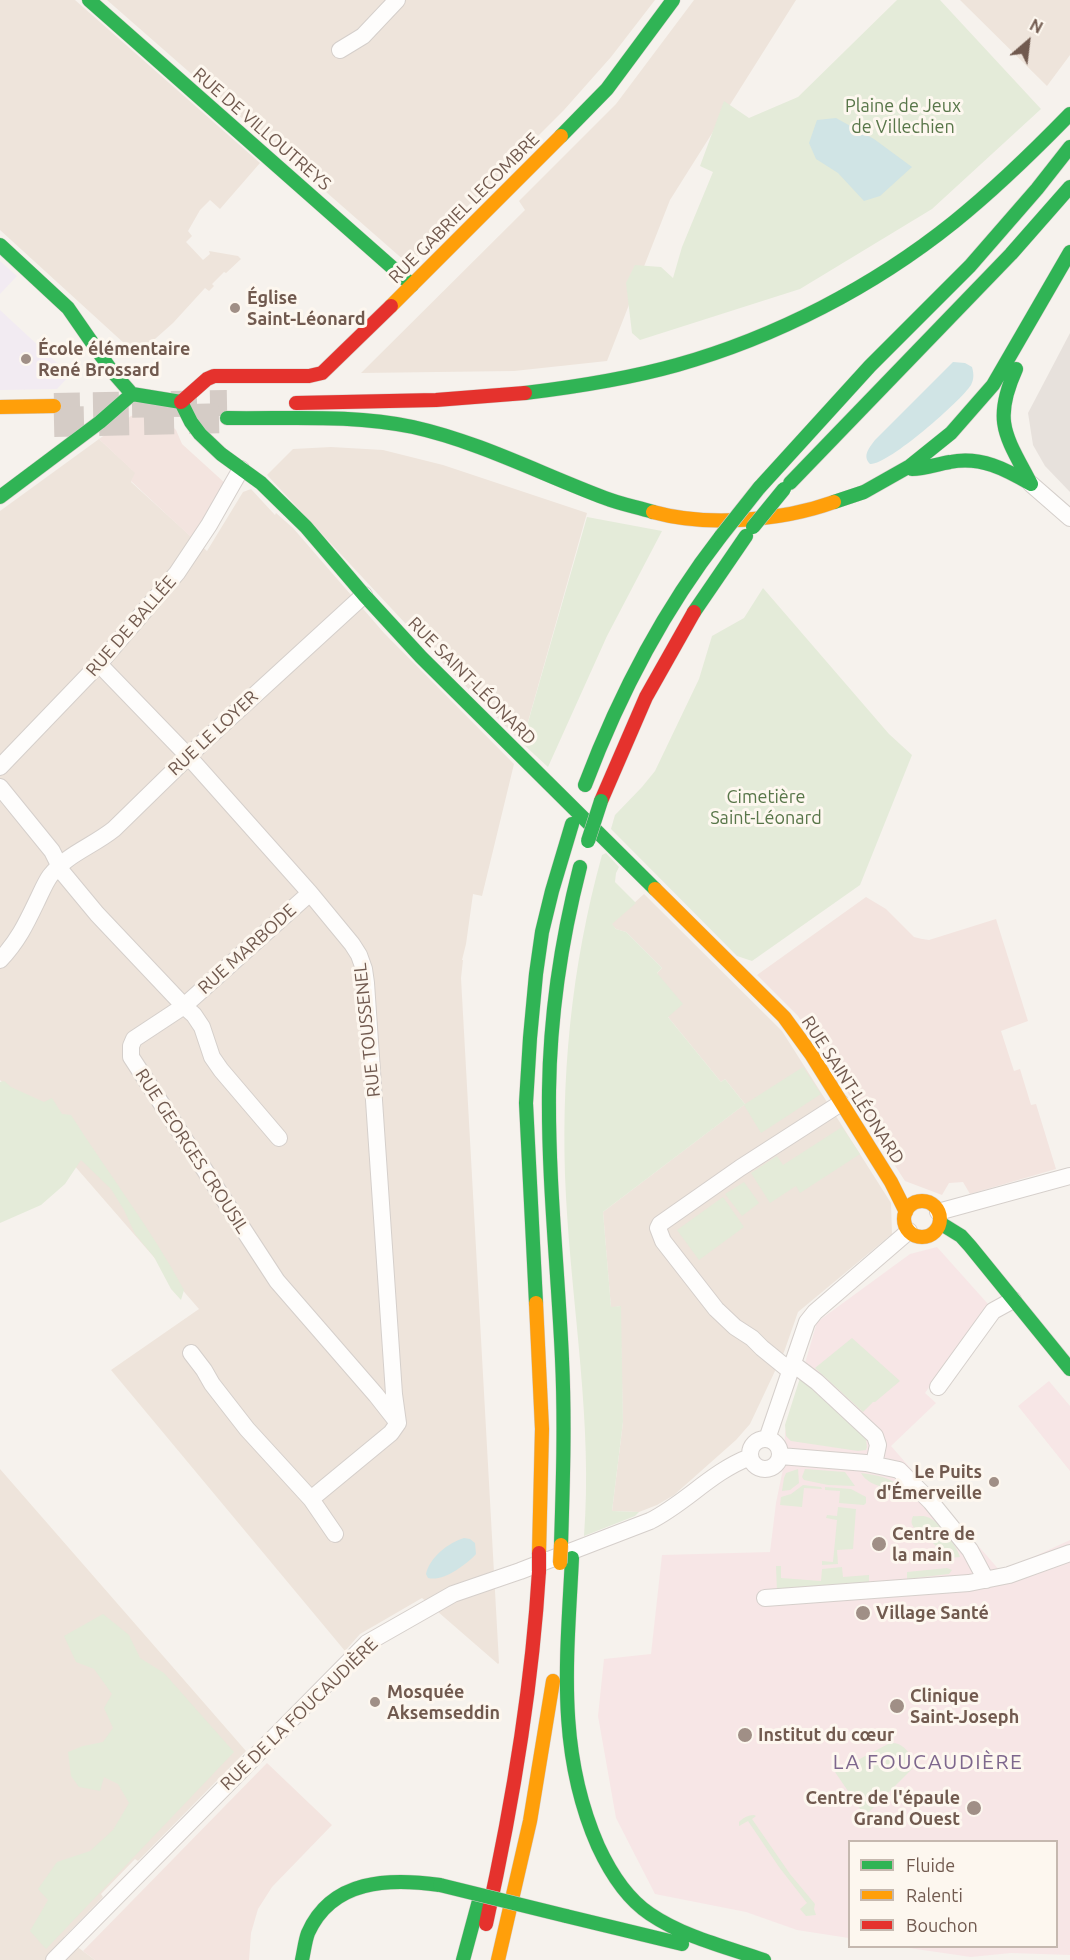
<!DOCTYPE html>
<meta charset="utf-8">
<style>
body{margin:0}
#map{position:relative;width:1070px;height:1960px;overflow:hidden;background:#f6f2ed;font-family:Ubuntu,sans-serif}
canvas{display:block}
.legend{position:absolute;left:848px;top:1840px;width:210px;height:108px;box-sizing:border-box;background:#fdf7ef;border:2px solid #c5b8af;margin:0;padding:8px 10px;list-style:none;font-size:18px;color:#715a4f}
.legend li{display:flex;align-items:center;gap:12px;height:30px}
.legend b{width:30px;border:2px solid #c5b8af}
.north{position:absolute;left:998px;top:12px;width:60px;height:60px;-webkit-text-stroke:4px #fdf7ef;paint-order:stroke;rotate:28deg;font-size:16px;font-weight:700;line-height:24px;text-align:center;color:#715a4f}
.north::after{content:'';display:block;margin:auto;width:21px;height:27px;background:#715a4f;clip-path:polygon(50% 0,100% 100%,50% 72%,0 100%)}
</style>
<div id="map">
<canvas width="1070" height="1960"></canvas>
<ul class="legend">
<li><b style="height:8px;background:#30b455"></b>Fluide</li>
<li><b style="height:8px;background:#ff9f0a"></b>Ralenti</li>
<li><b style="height:8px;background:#e5322d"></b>Bouchon</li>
</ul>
<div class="north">N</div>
</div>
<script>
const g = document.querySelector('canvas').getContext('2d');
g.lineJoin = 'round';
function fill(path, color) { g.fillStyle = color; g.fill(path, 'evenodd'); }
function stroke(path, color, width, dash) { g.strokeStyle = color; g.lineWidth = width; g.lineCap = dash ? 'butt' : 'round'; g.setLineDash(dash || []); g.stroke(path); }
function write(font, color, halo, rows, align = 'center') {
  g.font = font + ' Ubuntu,sans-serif'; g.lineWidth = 6; g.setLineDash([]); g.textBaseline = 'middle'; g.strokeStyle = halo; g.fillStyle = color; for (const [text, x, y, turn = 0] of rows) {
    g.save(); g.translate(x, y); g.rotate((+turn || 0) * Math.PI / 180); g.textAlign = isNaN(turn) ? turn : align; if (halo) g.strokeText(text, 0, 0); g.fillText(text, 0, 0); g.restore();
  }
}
fill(new Path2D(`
 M 0,0 L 75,0 L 260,163 L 220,209 L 210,200 L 200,210 L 188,231 L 192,236 L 186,242 L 203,260 L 210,254 L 209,251 L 238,256 L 241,259 L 226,273 L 224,272 L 212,284 L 214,286 L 209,291 L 205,288 L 173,323 L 137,355 L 0,230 Z
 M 107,0 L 655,0 L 611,57 L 564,110 L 413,261 L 406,262 Z
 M 694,0 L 796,0 L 670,200 L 607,361 L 514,371 L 361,373 L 525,210 L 519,201 L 616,104 Z
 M 960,0 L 1070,0 L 1070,55 L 1047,86 Z
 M 99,439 L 136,473 L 131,482 L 207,551 L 243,492 L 251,489 L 275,515 L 276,513 L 293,528 L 384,633 L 514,764 L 482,896 L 473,894 L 466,944 L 462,960 L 463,960 L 461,978 L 499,1663 L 498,1664 L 422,1598 L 360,1634 L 345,1651 L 111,1370 L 199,1309 L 0,1080 L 0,511 Z
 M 331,447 L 383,450 L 443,465 L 587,513 L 522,743 L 432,652 L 267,475 L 293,449 Z
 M 644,894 L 782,1031 L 891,1203 L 892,1234 L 798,1312 L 784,1352 L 750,1424 L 736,1440 L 674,1495 L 657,1505 L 639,1512 L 612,1511 L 623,1422 L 620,1306 L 611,1308 L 603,1212 L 745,1104 L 725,1079 L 721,1082 L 668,1017 L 657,973 L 662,968 L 626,932 L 616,929 L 611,924 Z
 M 0,1469 L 246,1751 L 138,1861 L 135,1859 L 101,1894 L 103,1897 L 64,1937 L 95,1960 L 0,1960 Z`), '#eee4db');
fill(new Path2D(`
 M 145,412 L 157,414 L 168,422 L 176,430 L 182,444 L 226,484 L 194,540 L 131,481 L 135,473 L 99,439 L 131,416 Z
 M 866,897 L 886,909 L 914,937 L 922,939 L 929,940 L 996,919 L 1028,1021 L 1001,1031 L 1014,1071 L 1020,1069 L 1031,1105 L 1036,1104 L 1056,1169 L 970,1194 L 963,1182 L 949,1183 L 942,1195 L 905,1181 L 798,1016 L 757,975 Z
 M 267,1763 L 332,1825 L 272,1887 L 258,1909 L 251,1933 L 249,1960 L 95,1960 L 83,1951 Z`), '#f3e4df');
fill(new Path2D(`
 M 1070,333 L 1070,492 L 1045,466 L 1033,445 L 1028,413 Z`), '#e7e1dc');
fill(new Path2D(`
 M 0,261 L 17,276 L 0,294 Z
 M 0,310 L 70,375 L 57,389 L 0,390 Z`), '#f2ebf2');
fill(new Path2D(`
 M 937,1247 L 988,1304 L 925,1393 L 936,1403 L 891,1446 L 1001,1572 L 1070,1540 L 1070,1955 L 1011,1953 L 971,1957 L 902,1947 L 1056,1946 L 1056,1842 L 850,1842 L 849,1938 L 797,1930 L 746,1912 L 655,1894 L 616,1818 L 598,1716 L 604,1659 L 651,1654 L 662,1555 L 770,1552 L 776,1503 L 784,1464 L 785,1432 L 817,1322 L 910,1254 Z
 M 1049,1381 L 1070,1406 L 1070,1471 L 1018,1406 Z`), '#f7e6e6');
fill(new Path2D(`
 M 897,0 L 940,0 L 1041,109 L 932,209 L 800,289 L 640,340 L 632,333 L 626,283 L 635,265 L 661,267 L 673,278 L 682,247 L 713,172 L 700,166 L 724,101 L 749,118 L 798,97 Z
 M 587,517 L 662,531 L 607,636 L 548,767 L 522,743 Z
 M 763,588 L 889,734 L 912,755 L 860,885 L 752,961 L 737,956 L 611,829 L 615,815 L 642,787 L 655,771 L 699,679 L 712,636 L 744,618 Z
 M 606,853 L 619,867 L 616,873 L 615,882 L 636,903 L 612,924 L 616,929 L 626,932 L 662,968 L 657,973 L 683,1004 L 668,1017 L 721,1082 L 725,1079 L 745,1104 L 803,1067 L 821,1094 L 761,1133 L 744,1105 L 603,1212 L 611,1307 L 621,1306 L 623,1422 L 612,1511 L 639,1512 L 635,1516 L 584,1536 C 593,1425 572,1309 566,1197 C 560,1081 571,967 602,855 Z
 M 4,1081 L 11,1087 L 44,1102 L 52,1098 L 62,1114 L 71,1115 C 108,1173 151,1229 184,1290 L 181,1300 L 171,1289 L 154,1257 L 135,1234 L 124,1210 L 111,1189 L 81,1160 L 65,1184 L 41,1205 L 0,1223 L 0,1082 Z
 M 842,1127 L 860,1154 L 800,1193 L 796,1186 L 770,1203 L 751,1173 L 777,1156 L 783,1165 Z
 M 744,1182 L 759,1203 L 742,1216 L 725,1194 Z
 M 723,1197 L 744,1227 L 699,1260 L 677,1230 Z
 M 852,1338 L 900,1381 L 875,1402 L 873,1402 L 863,1412 L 815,1368 Z
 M 800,1378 L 866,1439 L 867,1447 L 866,1450 L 858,1451 L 791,1441 L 786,1436 L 785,1425 Z
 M 798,1469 L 799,1483 L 790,1490 L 782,1491 L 784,1478 L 786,1473 Z
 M 805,1469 L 845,1472 L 855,1486 L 828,1485 L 804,1480 L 802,1477 Z
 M 861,1473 C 876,1475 892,1477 902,1489 C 888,1488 869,1487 861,1473 Z
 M 803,1485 L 821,1487 L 822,1489 L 804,1488 L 802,1507 L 780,1505 L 781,1497 L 791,1494 Z
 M 825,1487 L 851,1489 L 866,1497 L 866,1503 L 864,1505 L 839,1503 L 840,1491 L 825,1490 Z
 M 838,1507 L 856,1509 L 853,1549 L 837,1550 L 838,1564 L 822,1565 L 822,1561 L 833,1562 L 837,1520 L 826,1518 L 827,1515 L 837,1516 Z
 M 913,1516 C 918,1517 923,1515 927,1517 C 939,1520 957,1546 960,1557 L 950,1558 L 946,1556 L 918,1528 L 916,1530 C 912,1525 910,1523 913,1516 Z
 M 776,1566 L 781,1566 L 781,1578 L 821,1581 L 822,1569 L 842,1567 L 843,1577 L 869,1575 L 869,1585 L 777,1592 Z
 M 947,1568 L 952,1570 L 949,1574 L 907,1579 L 907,1572 Z
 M 103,1614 L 129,1635 L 140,1658 L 164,1673 L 234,1752 L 46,1949 L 30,1931 L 48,1900 L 38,1889 L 57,1862 L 90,1851 L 113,1830 L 129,1803 L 118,1784 L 104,1777 L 100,1791 L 79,1787 L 71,1776 L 68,1752 L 83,1746 L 103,1742 L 113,1728 L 104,1708 L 112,1694 L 94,1669 L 76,1662 L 64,1636 Z
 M 890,1743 C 902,1742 907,1750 914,1760 L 912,1769 L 865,1816 L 835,1772 Z
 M 754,1815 L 756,1816 L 752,1819 L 790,1874 L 815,1904 L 814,1909 L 816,1915 L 806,1916 L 800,1909 L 807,1903 L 779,1867 L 748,1821 L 739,1826 L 739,1822 C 743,1818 748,1815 754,1815 Z`), '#e4ebd9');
fill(new Path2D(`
 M 836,118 L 874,139 L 912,167 L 880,196 L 864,201 L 838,173 L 816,159 L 809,143 L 817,120 Z
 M 953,362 L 965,363 L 972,367 C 974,374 974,379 971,385 C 961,401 887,466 870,464 C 862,456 869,448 875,440 Z
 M 464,1538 L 470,1539 L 475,1543 L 476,1554 C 466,1565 443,1582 428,1578 L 426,1574 C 430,1557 448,1543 464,1538 Z`), '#d0e4e5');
stroke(new Path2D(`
 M 54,406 L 227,403`), '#d5ccc6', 26, [26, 13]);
stroke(new Path2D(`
 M 54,422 L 227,418`), '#d5ccc6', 30, [30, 15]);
const street = new Path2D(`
 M 340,50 L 363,36 L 397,0
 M 1031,484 L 1070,518
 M 99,664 L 188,756 L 310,893 L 352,944 L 359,955 L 364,969 L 366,983 L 394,1394 L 398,1423
 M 0,767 L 99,664 L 177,573 L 209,525 L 241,469
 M 0,787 L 52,851 L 63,873 L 97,914 L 184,1006 L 134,1039 L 131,1046 L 131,1057 L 277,1281 L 376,1395 L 398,1423
 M 0,960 C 18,941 26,924 37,901 C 41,893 45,883 50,876 C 67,854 93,846 114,829 L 198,747 L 364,595
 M 279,1138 L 221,1070 L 212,1057 L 202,1027 L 194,1015 L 184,1006 L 310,893
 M 938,1212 L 1070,1176
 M 191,1353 L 204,1370 L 212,1384 L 247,1429 L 311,1499 L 335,1534
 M 792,1363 L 817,1382 L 875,1436 L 878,1445 L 874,1464
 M 789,1370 L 762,1348 L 752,1338 L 735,1327 L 716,1309 L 663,1241 L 658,1228 L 660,1224 L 740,1168 L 841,1103
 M 938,1387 L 993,1311 L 1013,1300
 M750 1454a15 15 0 1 1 30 0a15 15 0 1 1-30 0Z
 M 767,1439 L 807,1322 L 815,1312 L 909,1231
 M 780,1456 L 866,1463 L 899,1470 L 931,1502 L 970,1550 L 986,1580
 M 311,1499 L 391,1433 L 398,1423
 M 765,1598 L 969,1583 L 1009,1575 L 1070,1553
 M 54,1960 L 367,1643 L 453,1594 L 520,1571 L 650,1521 C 686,1503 711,1472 750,1457`);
const fast = new Path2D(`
 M 89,0 L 412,285
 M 561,136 L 607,89 L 673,0
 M 0,245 L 68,308 L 111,370 L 132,394 L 181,402
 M 1016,369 C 992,422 1006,436 1031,484
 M 525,393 C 575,387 627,379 677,365 C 776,337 873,287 954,222 C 995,189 1033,152 1070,114
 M 181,402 L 191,422 L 200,434 L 221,454 L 261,483 L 306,527 L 364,595 L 421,657 L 655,889
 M 227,418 C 289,419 352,414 413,427 C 480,442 541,474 605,498 C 620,504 637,507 653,512
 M 912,469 C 925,469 937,464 950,462 C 981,456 1005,469 1031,484
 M 790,483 L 1011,254 L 1070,187
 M 759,488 L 870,366 L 970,266 L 1037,189 L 1070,147
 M 0,497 L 100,422 L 132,394
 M 834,502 L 864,492 L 910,466 L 951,433 L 993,385 L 1070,252
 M 694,612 L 746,536
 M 585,785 C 619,695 662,612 721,536
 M 940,1223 L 961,1236 L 970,1246 L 1070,1369
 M 536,1303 L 526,1103 L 530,1038 L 536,974 L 542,932 L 552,891 L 572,824
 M 561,1545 C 563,1483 565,1421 562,1359 C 558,1270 548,1181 549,1091 C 550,1015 561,941 580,867
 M 572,1558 C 567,1659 556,1750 598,1846 C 610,1872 626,1898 650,1914 C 684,1937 726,1947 764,1960
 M 566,1916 L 682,1944
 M 302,1960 C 304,1951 305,1941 308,1933 C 332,1879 389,1878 440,1885
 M 463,1960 L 480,1897`);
const slow = new Path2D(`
 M 391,306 L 561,136
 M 0,407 L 54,406
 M 653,512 C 707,527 781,521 834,502
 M 655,889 L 784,1017 L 811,1054 L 891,1182 L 906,1212
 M904 1219a18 18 0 1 1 36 0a18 18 0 1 1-36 0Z
 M 536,1303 L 542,1429 L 539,1553
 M 498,1960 L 530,1821 L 553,1681`);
const jam = new Path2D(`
 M 181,402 L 207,379 L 214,376 L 309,376 L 322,373 L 391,306
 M 296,403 L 436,400 L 525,393
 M 601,801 L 646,697 L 694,612
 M 486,1924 C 512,1807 532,1691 539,1571`);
stroke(street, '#d5cfcb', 18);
stroke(fast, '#d5cec9', 15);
stroke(slow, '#d5cec9', 15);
stroke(jam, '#d5cec9', 15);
stroke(street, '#fefdfc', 16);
stroke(fast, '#30b455', 14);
stroke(slow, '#ff9f0a', 14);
stroke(jam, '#e5322d', 14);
const fastBridge = new Path2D(`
 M 753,527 L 784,489
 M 721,536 L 759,488
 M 588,841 L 601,801
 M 440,1885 L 566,1916`);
const slowBridge = new Path2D(`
 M 560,1563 L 561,1545`);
const jamBridge = new Path2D(`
 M 539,1553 L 539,1571`);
stroke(fastBridge, '#d4ccc8', 15, []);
stroke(slowBridge, '#d4ccc8', 15, []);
stroke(jamBridge, '#d4ccc8', 15, []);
stroke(fastBridge, '#30b455', 14);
stroke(slowBridge, '#ff9f0a', 14);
stroke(jamBridge, '#e5322d', 14);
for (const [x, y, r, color] of [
 [235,308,6,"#a08f86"],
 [26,359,6,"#a08f86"],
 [994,1482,6,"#a08f86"],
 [879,1544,8,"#a08f86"],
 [863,1613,8,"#a08f86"],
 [375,1702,6,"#a08f86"],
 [897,1706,8,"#a08f86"],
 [745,1735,8,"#a08f86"],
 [974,1808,8,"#a08f86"]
]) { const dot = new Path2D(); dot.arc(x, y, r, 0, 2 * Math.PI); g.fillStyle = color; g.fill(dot); stroke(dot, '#fdf7ef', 2); }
write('18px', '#587649', '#fdf7ef', [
 ["Plaine de Jeux",903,106],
 ["de Villechien",903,127],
 ["Cimetière",766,797],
 ["Saint-Léonard",766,818]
]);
write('18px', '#715a4f', '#fdf7ef', [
 ["RUE DE VILLOUTREYS",262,129,41],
 ["RUE GABRIEL LECOMBRE",464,208,-45],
 ["RUE DE BALLÉE",131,626,-49],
 ["RUE SAINT-LÉONARD",472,681,45],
 ["RUE LE LOYER",213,733,-43],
 ["RUE MARBODE",247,949,-42],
 ["RUE TOUSSENEL",367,1030,-96],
 ["RUE SAINT-LÉONARD",853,1090,57],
 ["RUE GEORGES CROUSIL",192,1151,57],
 ["RUE DE LA FOUCAUDIÈRE",299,1714,-44]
]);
write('bold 18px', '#715a4f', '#fdf7ef', [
 ["Église",247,298],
 ["Saint-Léonard",247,319],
 ["École élémentaire",38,349],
 ["René Brossard",38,370],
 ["Le Puits",982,1472,"right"],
 ["d'Émerveille",982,1493,"right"],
 ["Centre de",892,1534],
 ["la main",892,1555],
 ["Village Santé",876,1613],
 ["Mosquée",387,1692],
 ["Aksemseddin",387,1713],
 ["Clinique",910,1696],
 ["Saint-Joseph",910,1717],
 ["Institut du cœur",758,1735],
 ["Centre de l'épaule",960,1798,"right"],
 ["Grand Ouest",960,1819,"right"]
], 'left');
g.letterSpacing = '1.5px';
write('21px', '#7e678d', '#fdf7ef', [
 ["LA FOUCAUDIÈRE",928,1762]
]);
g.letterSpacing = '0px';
</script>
